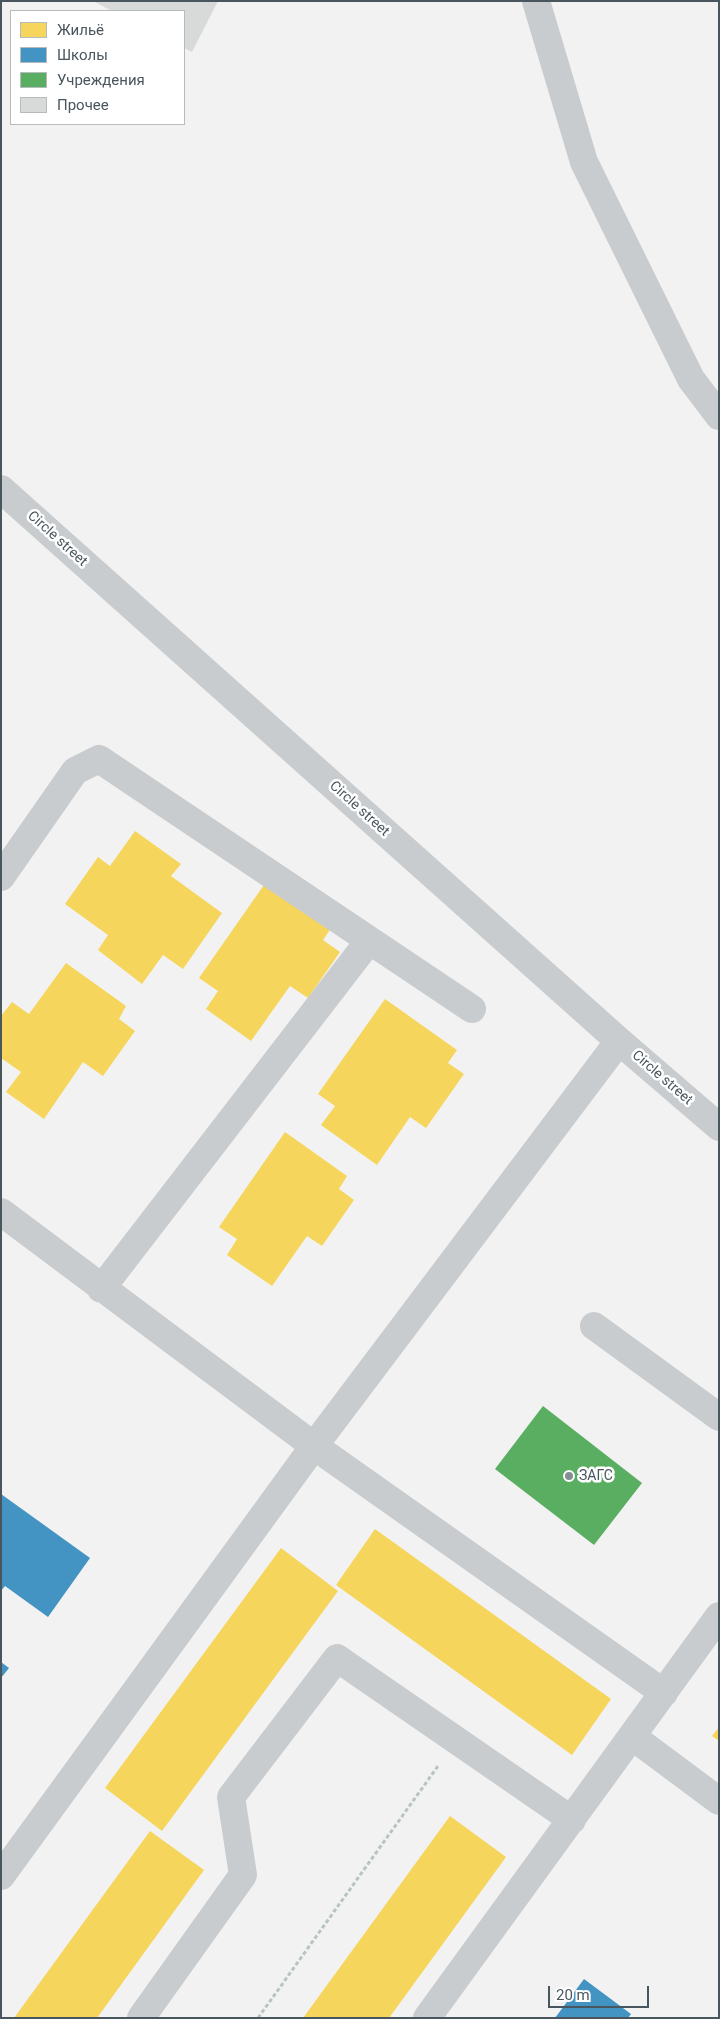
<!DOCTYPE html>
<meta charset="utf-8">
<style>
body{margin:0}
#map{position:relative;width:720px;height:2019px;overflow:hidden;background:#f2f2f2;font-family:Roboto,sans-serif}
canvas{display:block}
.frame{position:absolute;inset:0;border:2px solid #49565d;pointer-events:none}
.legend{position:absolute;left:10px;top:10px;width:175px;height:115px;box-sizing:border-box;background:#fff;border:1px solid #b6bbbe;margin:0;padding:6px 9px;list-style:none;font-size:15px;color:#49565d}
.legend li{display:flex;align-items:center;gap:10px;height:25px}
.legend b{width:25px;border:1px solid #b6bbbe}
.scale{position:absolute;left:548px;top:1986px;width:101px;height:22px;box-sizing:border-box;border:2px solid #49565d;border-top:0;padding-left:6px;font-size:15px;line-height:18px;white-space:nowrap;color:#49565d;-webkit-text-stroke:4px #fff;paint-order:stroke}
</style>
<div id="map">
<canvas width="720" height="2019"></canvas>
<div class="frame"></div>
<ul class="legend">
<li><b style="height:14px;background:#f6d55c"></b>Жильё</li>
<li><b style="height:14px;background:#4393c3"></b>Школы</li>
<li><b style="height:14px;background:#5aae61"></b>Учреждения</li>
<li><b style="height:14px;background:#d8dada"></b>Прочее</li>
</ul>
<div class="scale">20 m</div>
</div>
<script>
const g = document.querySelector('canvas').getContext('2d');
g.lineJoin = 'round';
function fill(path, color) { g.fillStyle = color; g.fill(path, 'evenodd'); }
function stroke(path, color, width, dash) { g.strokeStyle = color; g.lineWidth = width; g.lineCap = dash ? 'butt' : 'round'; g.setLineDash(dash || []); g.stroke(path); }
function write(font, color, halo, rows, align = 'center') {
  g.font = font + ' Roboto,sans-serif'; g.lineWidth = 5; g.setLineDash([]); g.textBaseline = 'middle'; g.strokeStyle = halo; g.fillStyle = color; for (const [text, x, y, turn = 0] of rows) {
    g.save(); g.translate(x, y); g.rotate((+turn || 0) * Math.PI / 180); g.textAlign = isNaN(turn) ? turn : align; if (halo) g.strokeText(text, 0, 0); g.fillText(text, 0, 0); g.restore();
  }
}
fill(new Path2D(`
 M 135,831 L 181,864 L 171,876 L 222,913 L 183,969 L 163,955 L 142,984 L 98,950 L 108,935 L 65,904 L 98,857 L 110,866 Z
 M 266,882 L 331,928 L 323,940 L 340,952 L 308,998 L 290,986 L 251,1041 L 206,1009 L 218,991 L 199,978 Z
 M 66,963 L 126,1006 L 119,1019 L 135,1031 L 103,1076 L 83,1062 L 44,1119 L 6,1092 L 21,1072 L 1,1058 L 1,1016 L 12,1002 L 29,1014 Z
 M 385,999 L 457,1050 L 448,1063 L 464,1074 L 426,1128 L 410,1117 L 377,1165 L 321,1125 L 335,1106 L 318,1094 Z
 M 285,1132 L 347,1176 L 339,1189 L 354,1200 L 322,1246 L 307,1236 L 272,1286 L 227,1255 L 237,1239 L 219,1227 Z
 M 375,1529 L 611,1699 L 572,1755 L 336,1585 Z
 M 281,1548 L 338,1591 L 162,1831 L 105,1788 Z
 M 719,1727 L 719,1741 L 712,1736 Z
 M 450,1816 L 506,1857 L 389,2018 L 303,2018 Z
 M 150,1831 L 204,1870 L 97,2018 L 14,2018 Z`), '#f6d55c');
fill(new Path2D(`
 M 1,1494 L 90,1558 L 48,1617 L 5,1586 L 1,1591 Z
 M 1,1662 L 9,1668 L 1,1678 Z
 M 584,1979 L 631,2014 L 628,2018 L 555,2018 Z`), '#4393c3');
fill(new Path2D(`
 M 543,1406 L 642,1483 L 594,1545 L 495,1469 Z`), '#5aae61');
fill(new Path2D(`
 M 93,1 L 218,1 L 192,52 L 184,48 L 184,11 L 112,11 Z`), '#d8dada');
stroke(new Path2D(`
 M 258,2018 L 438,1766`), '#b8c4bf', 3, [4, 2.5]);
stroke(new Path2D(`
 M 536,1 L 584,162 L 691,379 L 719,416
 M 1,489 L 619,1041 L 719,1127
 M 1,877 L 75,771 L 99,759 L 472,1009
 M 619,1041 L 314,1446 L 664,1693
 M 1,1212 L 314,1446 L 1,1876
 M 101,1289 L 369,941
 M 594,1326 L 719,1417
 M 633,1737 L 719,1801
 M 141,2018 L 243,1875 L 231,1797 L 337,1658 L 572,1820
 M 427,2018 L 719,1616`), '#c9ccce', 28);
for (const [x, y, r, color] of [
 [569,1476,5,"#848d91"]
]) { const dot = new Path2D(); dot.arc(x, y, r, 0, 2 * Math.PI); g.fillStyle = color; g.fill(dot); stroke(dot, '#fff', 2); }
write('14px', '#49565d', '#fff', [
 ["Circle street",57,539,42],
 ["Circle street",359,809,42],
 ["Circle street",662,1078,41]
]);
write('14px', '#49565d', '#fff', [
 ["ЗАГС",579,1476]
], 'left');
</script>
